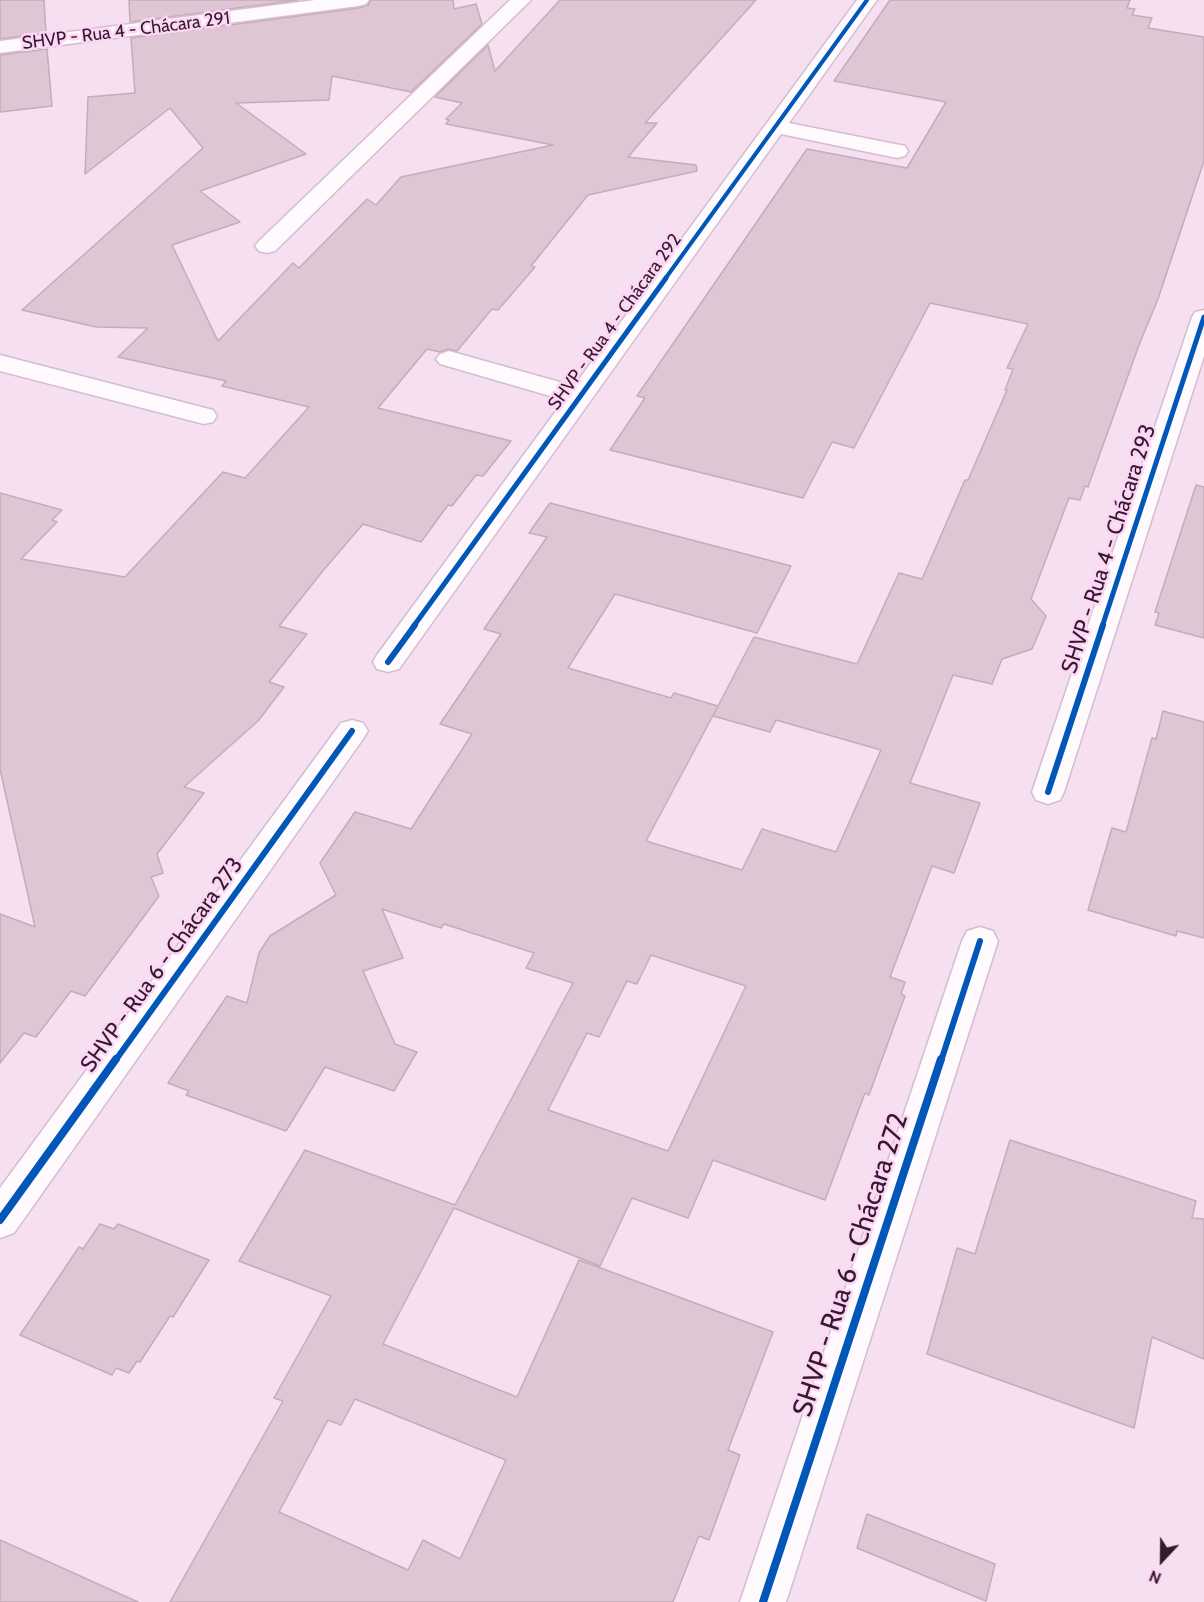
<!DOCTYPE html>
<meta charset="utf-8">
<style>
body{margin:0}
#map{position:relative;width:1204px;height:1602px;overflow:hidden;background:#f5dff0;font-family:Cabin,sans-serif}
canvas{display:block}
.north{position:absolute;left:1132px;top:1530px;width:60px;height:60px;-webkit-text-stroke:4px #fed6f5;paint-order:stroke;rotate:202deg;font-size:16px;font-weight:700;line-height:24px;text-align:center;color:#331a2e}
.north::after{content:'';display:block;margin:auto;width:21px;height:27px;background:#331a2e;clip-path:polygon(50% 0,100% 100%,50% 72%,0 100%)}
</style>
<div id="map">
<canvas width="1204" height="1602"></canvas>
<div class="north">N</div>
</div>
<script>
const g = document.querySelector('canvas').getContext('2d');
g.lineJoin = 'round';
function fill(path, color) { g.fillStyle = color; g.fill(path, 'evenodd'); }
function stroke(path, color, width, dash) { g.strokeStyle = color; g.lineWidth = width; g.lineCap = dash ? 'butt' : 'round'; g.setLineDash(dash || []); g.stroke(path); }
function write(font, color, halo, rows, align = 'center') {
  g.font = font + ' Cabin,sans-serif'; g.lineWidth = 5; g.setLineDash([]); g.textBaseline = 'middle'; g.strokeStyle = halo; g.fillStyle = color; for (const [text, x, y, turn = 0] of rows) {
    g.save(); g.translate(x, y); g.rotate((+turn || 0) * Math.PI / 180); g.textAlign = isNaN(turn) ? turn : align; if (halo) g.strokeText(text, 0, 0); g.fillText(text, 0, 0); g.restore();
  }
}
const building = new Path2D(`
 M 0,0 L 44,0 L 46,33 L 0,39 Z
 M 129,0 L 298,0 L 130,22 Z
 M 371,0 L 453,0 L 454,9 L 476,4 L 482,24 L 411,92 L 332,76 L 329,100 L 236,103 L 306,154 L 200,191 L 240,222 L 172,245 L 218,341 L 293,263 L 299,268 L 367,199 L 376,205 L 401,177 L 553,145 L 446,124 L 449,120 L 446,119 L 462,103 L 435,97 L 488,45 L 495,71 L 560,0 L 756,0 L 645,123 L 657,123 L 628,157 L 696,165 L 697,171 L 588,195 L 531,266 L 535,267 L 498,310 L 492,309 L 457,351 L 448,349 L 440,352 L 427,349 L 378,408 L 511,441 L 483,476 L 476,475 L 452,506 L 448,505 L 421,542 L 363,524 L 322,572 L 279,626 L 307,634 L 269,682 L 284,687 L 258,721 L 184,787 L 204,793 L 157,854 L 163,873 L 151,877 L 159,896 L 85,996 L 71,991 L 36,1037 L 24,1033 L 0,1063 L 0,914 L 35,927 L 0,769 L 0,493 L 62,510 L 52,520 L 57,522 L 21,559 L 125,577 L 223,472 L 245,478 L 309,407 L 222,386 L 226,381 L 118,357 L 148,328 L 96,327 L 22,310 L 203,148 L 170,108 L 85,174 L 88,97 L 135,93 L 131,38 L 359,8 L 368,5 Z
 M 890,0 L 1130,0 L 1127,8 L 1135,9 L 1132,15 L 1152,18 L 1148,28 L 1204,37 L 1204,161 L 1158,299 L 1139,345 L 1088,487 L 1085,486 L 1080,500 L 1069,498 L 1031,599 L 1046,616 L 1032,649 L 1002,659 L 992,684 L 953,675 L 910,783 L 980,803 L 954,873 L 932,866 L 890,977 L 905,982 L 901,994 L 905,996 L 869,1095 L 865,1093 L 825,1200 L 713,1160 L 688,1218 L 632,1198 L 600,1266 L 454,1208 L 383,1344 L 517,1397 L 579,1260 L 773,1332 L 728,1450 L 740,1455 L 709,1540 L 699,1536 L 673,1602 L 170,1602 L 283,1401 L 274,1398 L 331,1296 L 239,1261 L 305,1150 L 455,1205 L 573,983 L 526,968 L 534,953 L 444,924 L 441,928 L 382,909 L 403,958 L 363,971 L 395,1044 L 417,1052 L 394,1091 L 325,1067 L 286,1131 L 186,1095 L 189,1091 L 168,1083 L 227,996 L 247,1003 L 259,953 L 270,936 L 336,895 L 320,863 L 355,812 L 411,829 L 472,734 L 440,724 L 501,634 L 484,629 L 547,537 L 529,533 L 550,503 L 791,566 L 757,633 L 615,594 L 568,668 L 671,698 L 674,693 L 718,706 L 754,637 L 857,664 L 899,573 L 922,579 L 965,480 L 968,480 L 1007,390 L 1005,390 L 1013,369 L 1007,368 L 1028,324 L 930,303 L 854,448 L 832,442 L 803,498 L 610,450 L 645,398 L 637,396 L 807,149 L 907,168 L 946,102 L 834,81 ZM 718,706 L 713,716 L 770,732 L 776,720 L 881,750 L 836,852 L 762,829 L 742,870 L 646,841 ZM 651,955 L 746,986 L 668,1151 L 548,1110 L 587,1033 L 599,1037 L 627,981 L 637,984 ZM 355,1399 L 506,1460 L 460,1559 L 423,1540 L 408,1570 L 279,1512 L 328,1420 L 341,1425 Z
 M 47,49 L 52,106 L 0,112 L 0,55 Z
 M 1196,485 L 1204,487 L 1204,638 L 1155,625 L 1159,613 L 1155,612 Z
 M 1163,711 L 1204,722 L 1204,938 L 1177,931 L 1176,936 L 1088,910 L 1112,828 L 1126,832 L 1152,738 L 1156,739 Z
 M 1010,1140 L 1196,1201 L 1192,1218 L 1204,1219 L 1204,1359 L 1152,1337 L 1134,1428 L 927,1354 L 957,1248 L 975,1254 Z
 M 100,1224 L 114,1229 L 118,1224 L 209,1260 L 173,1317 L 170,1316 L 140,1362 L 137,1361 L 129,1373 L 116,1368 L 112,1375 L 20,1335 L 79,1247 L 83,1249 Z
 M 867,1514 L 995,1564 L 986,1601 L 857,1548 Z
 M 0,1540 L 138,1602 L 0,1602 Z`);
fill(building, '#dfc6d5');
stroke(building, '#c4acba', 1.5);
const minor = new Path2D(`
 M 315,0 L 369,0 L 366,4 L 359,6 L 0,53 L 0,41 Z
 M 510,0 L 531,0 L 275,251 L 267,253 L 259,251 L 255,246 L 259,241 Z
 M 857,0 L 877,0 L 789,123 L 905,146 L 908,151 L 905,156 L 897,158 L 781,134 L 399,669 L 388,672 L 377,669 L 373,662 L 377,655 L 564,400 L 440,364 L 436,359 L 440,354 L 449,351 L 574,386 Z
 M 1204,310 L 1204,356 L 1064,792 L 1060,800 L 1048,804 L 1036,800 L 1032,792 L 1192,317 L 1195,312 Z
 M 0,355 L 213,410 L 217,416 L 213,422 L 204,424 L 0,371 Z
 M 352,720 L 363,723 L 368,731 L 363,739 L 14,1233 L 0,1238 L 0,1188 L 341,723 Z
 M 980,927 L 993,931 L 998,941 L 786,1602 L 740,1602 L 962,941 L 967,931 Z`);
stroke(minor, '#d3bdce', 3);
fill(minor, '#fefafd');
stroke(new Path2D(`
 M 665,279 L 867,0`), '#0057b8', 4);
stroke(new Path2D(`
 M 413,627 L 666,278
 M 1102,627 L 1204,317`), '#0057b8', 5);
stroke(new Path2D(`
 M 388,662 L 415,625
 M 1048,792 L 1103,625
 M 115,1061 L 352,731
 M 941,1061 L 980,941`), '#0057b8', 6);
stroke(new Path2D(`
 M 0,1220 L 116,1059
 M 763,1602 L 941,1059`), '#0057b8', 8);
write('18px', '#331a2e', '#fed6f5', [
 ["SHVP - Rua 4 - Chácara 291",126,31,-7],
 ["SHVP - Rua 4 - Chácara 292",615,322,-54]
]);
write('22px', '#331a2e', '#fed6f5', [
 ["SHVP - Rua 4 - Chácara 293",1109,549,-72],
 ["SHVP - Rua 6 - Chácara 273",162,965,-54]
]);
write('27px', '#331a2e', '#fed6f5', [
 ["SHVP - Rua 6 - Chácara 272",851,1265,-72]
]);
</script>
